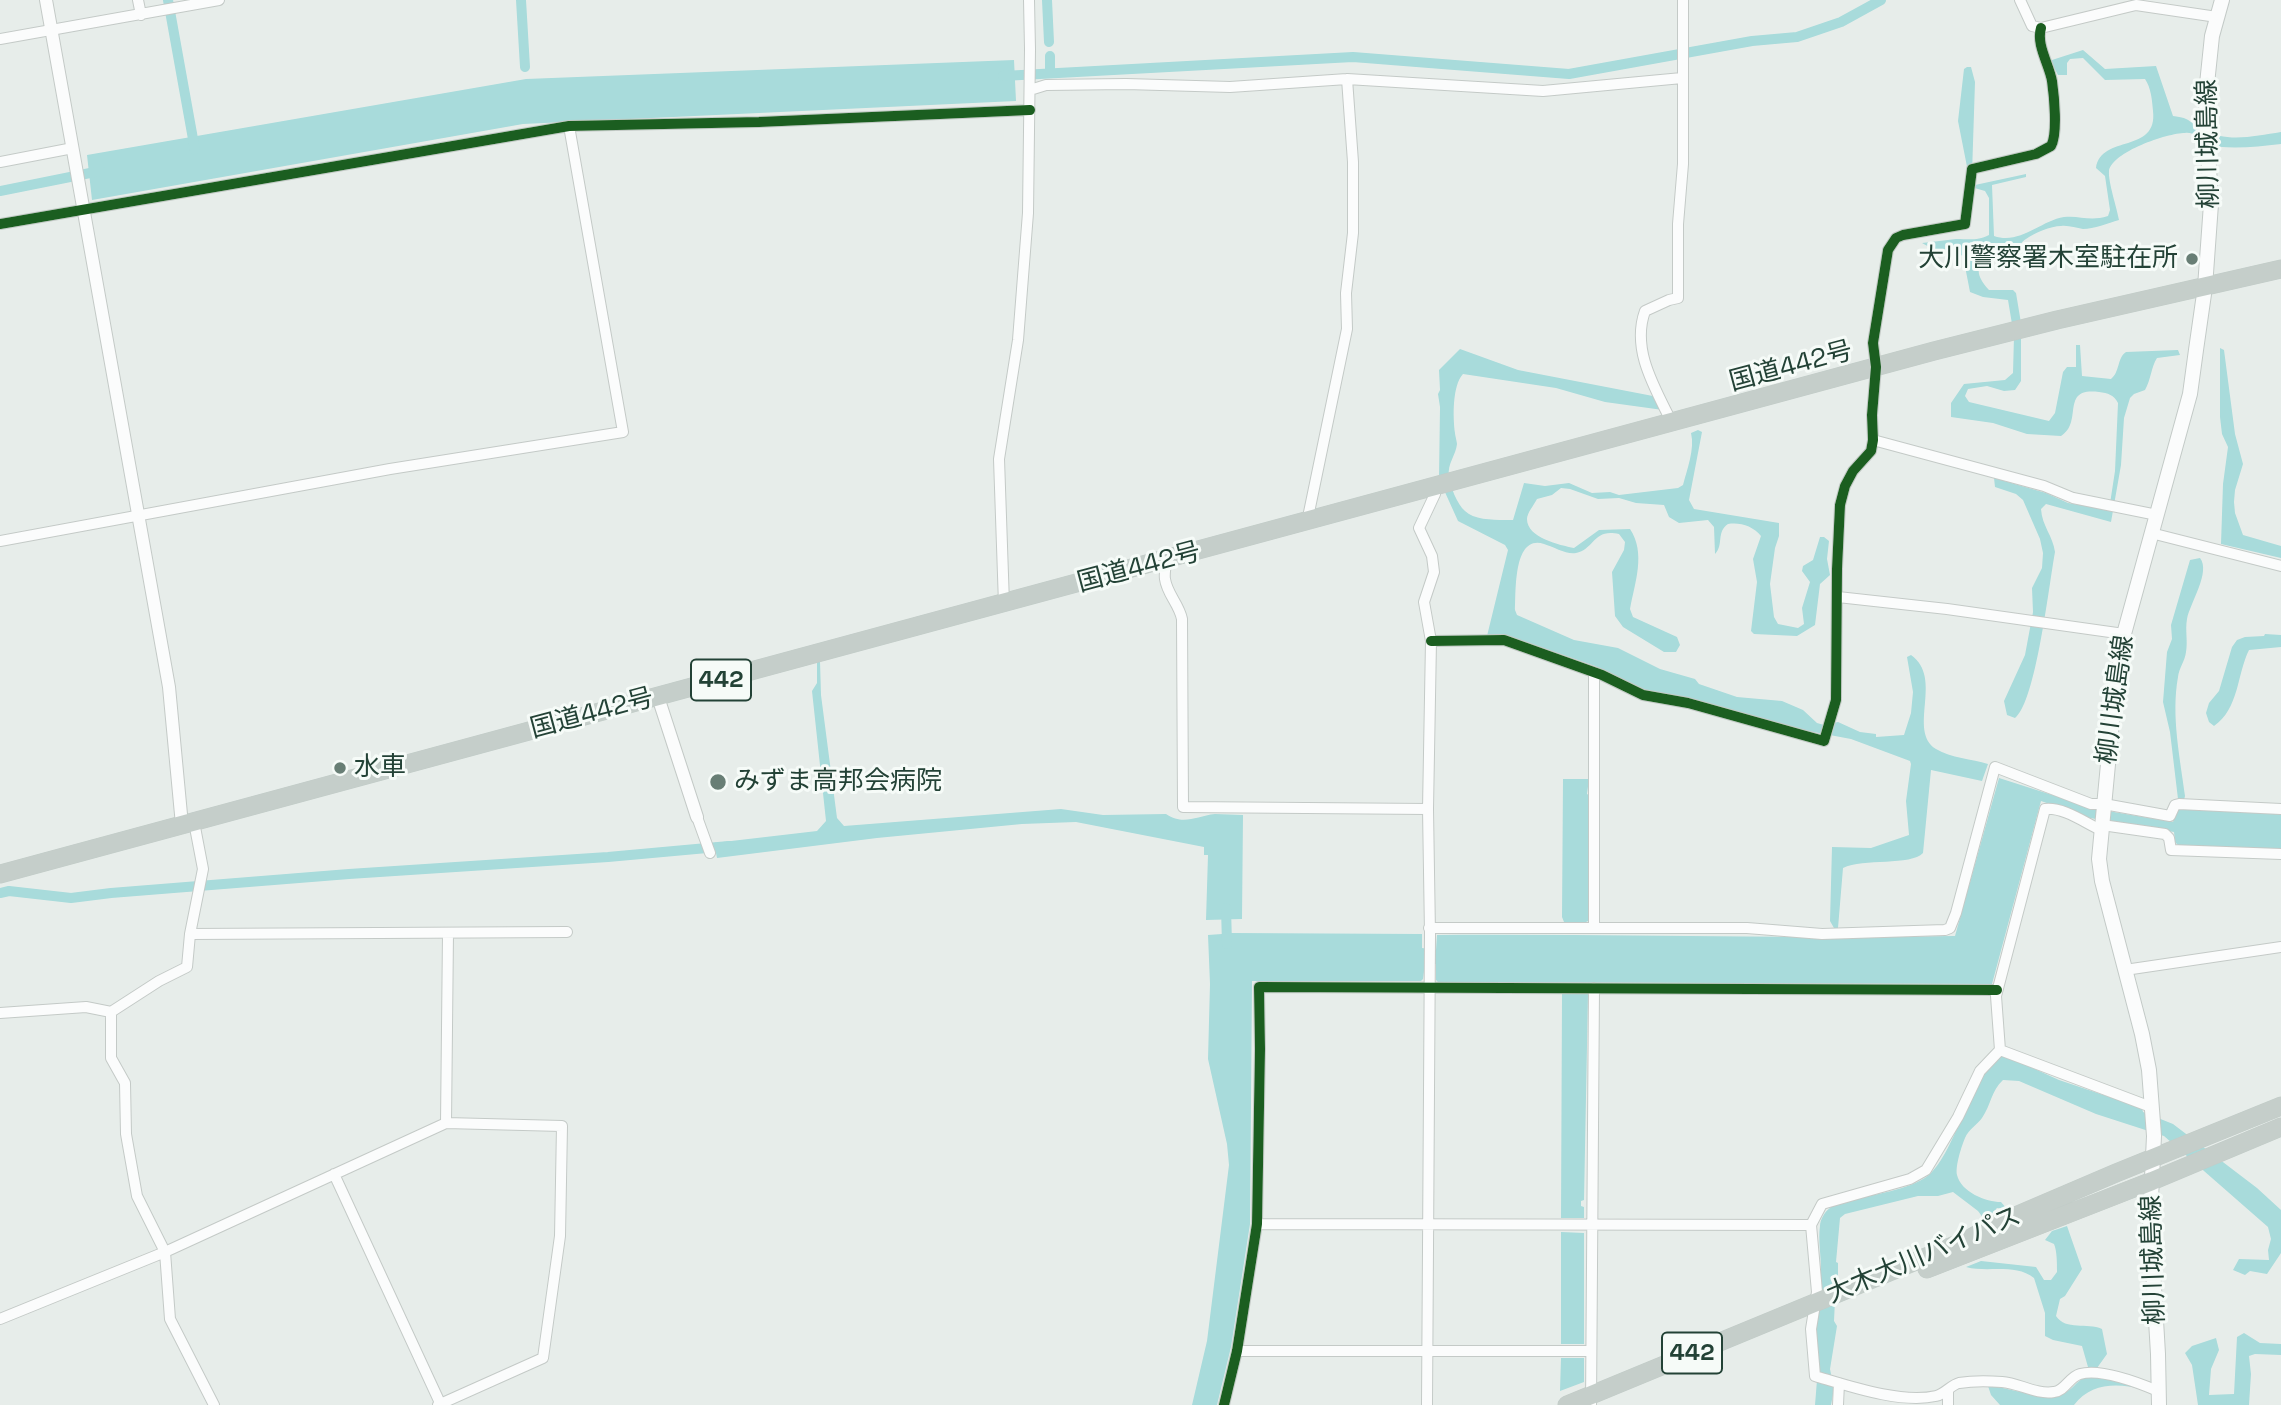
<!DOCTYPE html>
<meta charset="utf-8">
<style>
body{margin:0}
canvas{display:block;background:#e7edea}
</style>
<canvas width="2281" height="1405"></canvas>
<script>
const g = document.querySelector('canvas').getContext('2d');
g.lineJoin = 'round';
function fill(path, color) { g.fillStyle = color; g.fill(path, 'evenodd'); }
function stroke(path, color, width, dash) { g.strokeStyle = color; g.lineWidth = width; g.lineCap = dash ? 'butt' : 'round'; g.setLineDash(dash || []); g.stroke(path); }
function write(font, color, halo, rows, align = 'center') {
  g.font = font + ' "Space Grotesk","Noto Sans JP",sans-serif'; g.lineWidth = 6; g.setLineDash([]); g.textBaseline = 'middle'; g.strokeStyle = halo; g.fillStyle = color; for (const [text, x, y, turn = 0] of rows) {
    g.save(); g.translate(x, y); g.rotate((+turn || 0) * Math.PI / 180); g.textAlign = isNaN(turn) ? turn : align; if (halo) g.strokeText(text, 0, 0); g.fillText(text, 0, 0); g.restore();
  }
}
fill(new Path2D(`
 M 2083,50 L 2105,69 L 2156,66 L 2173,116 C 2192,118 2189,123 2203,130 C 2227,143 2255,136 2281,132 L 2281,144 C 2254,147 2228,150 2202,144 C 2198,137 2193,132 2185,133 C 2167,133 2112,152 2109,171 C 2108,182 2117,208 2119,220 C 2108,223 2094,229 2083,229 C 2076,228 2068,225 2061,226 C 2051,226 2034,233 2026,239 C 2021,242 2023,243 2018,246 C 2001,257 1960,258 1989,290 L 2013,290 L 2016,293 L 2021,323 L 2021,381 L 2015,390 L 2004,391 L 1987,386 L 1968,389 L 1965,396 L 1969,402 L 2049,421 L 2055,413 L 2063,372 L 2067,367 L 2076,367 L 2076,345 L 2080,345 L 2082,376 L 2111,379 C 2120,372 2117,358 2126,352 L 2178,350 L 2180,355 L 2157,358 C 2151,367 2151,380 2145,390 L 2134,394 L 2130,398 L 2124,418 L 2121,465 L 2111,522 L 2046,504 L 2041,509 C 2042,526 2053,536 2055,552 C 2049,584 2036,702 2015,718 L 2007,715 L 2004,701 L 2025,655 L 2033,612 L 2032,588 L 2042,568 L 2043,553 L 2040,539 L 2023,500 L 2016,494 L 1995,487 L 1994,478 L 2046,493 L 2068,503 L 2109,510 L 2115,471 L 2118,403 C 2114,395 2108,393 2099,392 C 2059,387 2084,422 2061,436 L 2027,434 L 1993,423 L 1951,417 L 1951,403 L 1964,384 L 2005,380 L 2013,373 L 2014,336 L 2008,300 L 1983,297 L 1970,292 L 1963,256 C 1956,252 1953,253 1945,252 C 1937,251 1929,247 1922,243 C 1934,242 1945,240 1956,239 C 1969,239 1977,241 1989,235 L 1989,198 L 1985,191 L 1971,187 L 1958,121 L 1964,69 L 1967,67 L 1971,67 L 1975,82 L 1972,174 L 1975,185 L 2026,174 L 2026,177 L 1992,185 L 1994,236 C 2020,245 2040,221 2064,217 C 2080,215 2089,222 2108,216 L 2110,210 L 2105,176 L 2096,168 C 2101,134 2158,154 2153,111 C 2152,99 2151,88 2145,79 L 2105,80 L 2083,58 L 2070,59 L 2067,63 L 2067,75 L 2058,75 L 2051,62 L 2052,60 Z
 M 1014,60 L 1016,101 L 523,124 L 92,200 L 87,155 L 526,79 Z
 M 2220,348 L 2224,350 L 2235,434 L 2243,464 L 2235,490 L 2234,502 L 2235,513 L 2243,535 L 2281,546 L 2281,558 L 2221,544 L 2223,484 L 2228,447 L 2222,434 L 2220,417 Z
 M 1460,349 L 1518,370 L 1658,397 L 1663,410 L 1605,402 L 1556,388 L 1463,374 C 1452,386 1453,418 1455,433 C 1455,435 1457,442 1457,444 C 1456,455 1447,464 1449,476 C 1450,486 1457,504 1465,511 C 1475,521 1499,520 1513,520 L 1524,483 L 1545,486 L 1569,483 L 1592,493 L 1610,492 L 1619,495 L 1678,488 L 1683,485 C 1687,469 1695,449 1691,433 L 1698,430 L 1702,432 L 1689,500 L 1694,509 L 1779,523 L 1779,536 L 1775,548 L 1770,584 L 1774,617 L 1778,624 L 1798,628 L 1804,624 L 1802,608 L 1810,582 L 1802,571 L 1803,566 L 1813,560 L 1820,537 L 1824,537 L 1829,541 L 1827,559 L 1830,575 L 1820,584 L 1815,625 L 1797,636 L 1754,634 L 1751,631 L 1757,582 L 1753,559 L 1761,536 C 1753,526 1740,522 1728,524 C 1716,532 1724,545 1715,554 L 1714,527 L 1708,520 L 1679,523 L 1669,517 L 1664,505 L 1636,503 L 1619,498 L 1598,499 L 1570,489 L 1561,488 L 1552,495 L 1537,499 C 1534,505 1527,513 1527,519 C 1527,538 1560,545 1574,548 L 1599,530 L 1630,529 C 1646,553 1635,582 1630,609 L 1633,617 L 1677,637 L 1680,645 L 1676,652 L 1664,652 L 1623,627 L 1615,616 L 1612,572 L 1624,550 L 1625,542 L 1619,534 C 1593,528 1595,549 1576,553 C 1567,555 1554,547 1544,544 C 1513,534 1516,592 1515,610 L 1517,615 L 1574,640 L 1618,648 L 1660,669 L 1695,679 L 1699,684 L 1737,697 L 1782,701 L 1803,710 L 1817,723 L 1824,725 L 1838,722 L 1860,732 L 1876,734 L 1876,737 L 1904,735 L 1911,713 L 1913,692 L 1907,657 L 1911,655 C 1944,678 1907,731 1936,749 C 1951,758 1972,759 1988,764 L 1982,781 L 1931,770 L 1923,853 C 1911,866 1863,858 1843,868 L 1838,928 L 1834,928 L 1830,921 L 1832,847 L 1871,848 L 1909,835 L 1906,801 L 1911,764 L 1910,761 L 1851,739 L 1803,730 L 1645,690 L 1595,666 L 1509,636 L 1487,636 L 1508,550 L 1505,545 L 1458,521 L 1439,479 L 1440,407 L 1438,394 L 1440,390 L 1439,370 Z
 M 2200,558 C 2211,572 2190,603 2187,619 C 2185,630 2188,641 2186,652 C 2185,661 2179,668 2178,677 C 2171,716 2180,757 2185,796 L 2184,800 L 2178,799 L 2170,732 L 2163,702 L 2167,652 L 2172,639 L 2171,625 L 2190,560 Z
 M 2265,634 L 2281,635 L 2281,647 L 2249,650 C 2237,674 2239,709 2214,726 L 2209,722 L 2206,713 L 2209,703 L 2219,691 L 2232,647 L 2237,640 L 2245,637 L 2264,636 Z
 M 817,661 L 820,661 L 821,695 L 837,818 L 844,826 L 1061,809 L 1103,815 L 1166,814 C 1184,826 1196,816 1215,814 C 1224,814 1234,815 1243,815 L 1242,919 L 1206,920 L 1208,855 L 1204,855 L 1204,847 L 1076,822 L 1022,824 L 877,838 L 717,858 L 714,843 L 817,831 L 826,821 L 812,691 L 817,683 Z
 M 1999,778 L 2096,809 L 2173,822 L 2178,809 L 2281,814 L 2281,849 L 2178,845 L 2175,842 L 2174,832 L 2090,818 L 2041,801 L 1992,984 L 1438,982 L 1436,980 L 1436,964 L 1425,964 L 1423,979 L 1421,981 L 1252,981 L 1250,1224 L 1231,1347 L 1217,1405 L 1192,1405 L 1207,1341 L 1229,1165 L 1227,1144 L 1208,1059 L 1210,984 L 1208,935 L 1222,934 L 1223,931 L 1230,931 L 1231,933 L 1422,934 L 1422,948 L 1436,950 L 1437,935 C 1610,934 1782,939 1955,936 Z
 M 1563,779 L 1589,779 L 1587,794 L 1589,795 L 1588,921 L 1586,922 L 1564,922 L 1562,917 Z
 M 1562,994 L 1588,994 L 1584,1200 L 1581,1201 L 1581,1206 L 1584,1207 L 1584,1218 L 1561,1218 Z
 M 2004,1055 L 2059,1080 L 2142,1108 L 2143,1112 L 2173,1124 L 2257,1188 L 2281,1210 L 2281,1253 L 2267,1274 L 2250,1271 L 2245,1275 L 2233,1270 L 2239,1259 L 2269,1260 L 2268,1250 L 2271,1239 L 2268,1227 L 2164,1136 L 2096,1114 L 2019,1081 L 2003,1080 C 1991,1091 1991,1105 1982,1118 C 1977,1125 1969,1129 1965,1138 C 1962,1145 1955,1166 1957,1175 C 1961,1192 1986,1202 2001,1202 L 2007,1209 L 1997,1208 L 1990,1216 L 1984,1219 L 1978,1211 L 1953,1192 L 1938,1196 L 1918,1196 L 1845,1214 L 1840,1218 L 1836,1262 L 1838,1263 L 1838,1278 L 1836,1279 L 1834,1321 L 1837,1326 L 1830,1369 L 1834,1389 L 1831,1405 L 1815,1405 L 1817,1380 L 1815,1340 L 1819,1271 L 1821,1269 C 1821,1256 1818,1240 1820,1226 C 1820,1220 1825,1211 1830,1208 C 1836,1202 1847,1201 1855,1199 C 1877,1194 1916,1188 1931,1173 C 1959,1145 1971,1070 2004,1055 Z
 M 2067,1226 L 2082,1269 L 2065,1296 L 2060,1299 L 2056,1316 C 2066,1331 2087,1322 2102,1329 L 2107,1354 L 2097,1368 L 2142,1389 C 2116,1383 2091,1383 2074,1405 L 2000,1405 L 1991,1395 L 1988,1386 C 2010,1387 2047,1403 2066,1392 C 2076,1387 2075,1381 2088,1376 L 2088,1367 L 2082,1346 L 2053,1340 L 2045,1336 L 2045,1313 L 2034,1278 C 2015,1263 1987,1273 1966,1267 L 1981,1261 L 2036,1267 L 2044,1280 L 2051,1280 L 2057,1272 C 2057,1263 2057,1251 2054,1244 L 2045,1240 L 2052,1231 Z
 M 1561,1232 L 1584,1233 L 1584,1344 L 1561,1344 Z
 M 2244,1333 L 2260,1343 L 2281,1344 L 2281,1355 L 2255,1354 L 2249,1356 L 2251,1374 L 2249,1405 L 2198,1405 L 2192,1365 L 2185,1353 L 2192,1346 L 2216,1338 L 2219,1350 L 2211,1369 L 2209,1395 L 2234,1394 L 2237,1337 Z
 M 1561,1358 L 1584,1358 L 1584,1382 L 1560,1391 Z`), '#a8dbdb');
stroke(new Path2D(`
 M 168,0 L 195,150
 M 521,0 L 525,67
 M 1047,0 L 1049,42
 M 1050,56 L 1050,73
 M 1003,76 L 1353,57 L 1569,74 L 1752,41 L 1797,37 L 1841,22 L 1881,0
 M 0,191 L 100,171
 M 0,893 L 9,891 L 71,898 L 111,893 L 349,874 L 608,857 L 729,846
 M 1226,908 L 1227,944`), '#a8dbdb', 10);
const minor = new Path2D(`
 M 138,0 L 141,15
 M 2020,0 L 2032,26 L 2041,28 L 2136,5 L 2217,17
 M 0,39 L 219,0
 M 1030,90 L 1046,85 L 1126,84 L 1230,87 L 1347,79 L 1543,91 L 1682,78
 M 0,162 L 73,148
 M 0,224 L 569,126 L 759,122 L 1030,110
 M 1672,423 C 1655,388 1631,350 1645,311 L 1669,300 L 1678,298 L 1678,224 L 1683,164 L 1683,0
 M 1873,440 L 2044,486 L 2073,498 L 2157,515
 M 1307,522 L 1347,329 L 1346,293 L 1353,233 L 1353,162 L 1347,79
 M 2151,533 L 2281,566
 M 0,541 L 390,469 L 623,432 L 569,126
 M 1166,561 C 1166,566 1164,574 1165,579 C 1167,594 1179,604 1182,619 L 1183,807 L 1428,809
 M 1838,597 L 1947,609 L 2124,634
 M 1004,604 L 999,459 L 1018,340 L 1028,213 L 1030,49 L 1029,0
 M 1431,641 L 1504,640 L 1602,675 L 1643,695 L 1688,703 L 1824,741 L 1836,700 L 1837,569 L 1840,505 L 1845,486 L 1853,471 L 1871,451 L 1873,440 L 1872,415 L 1876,367 L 1873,343 L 1888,250 L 1896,238 L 1903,235 L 1965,224 L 1972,169 L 2036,154 L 2051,146 C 2058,134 2054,95 2052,81 C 2049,64 2036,45 2041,28
 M 1594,672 L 1594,927
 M 697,817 L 710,853
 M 194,822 L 203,869 L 190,934 L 567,932
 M 2102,825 L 2165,834 L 2169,838 L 2171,850 L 2281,854
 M 1429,928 L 1747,928 L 1822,934 L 1945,930 L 1950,928 L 1956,913 L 1995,767 L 2091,804 L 2104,804 L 2170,816 L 2175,805 L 2179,804 L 2281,809
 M 2125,970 L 2281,947
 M 111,1012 L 111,1058 L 125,1083 L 126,1134 L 137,1196 L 165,1252 L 170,1319 L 214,1405
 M 0,1013 L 86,1007 L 111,1012 L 159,981 L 187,967 L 190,934
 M 2000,1050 L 1996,996 L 2045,809 C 2064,807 2085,823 2101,830
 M 2151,1107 L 2000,1050 L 1980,1071 L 1958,1117 L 1926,1170 L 1910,1179 L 1822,1204 L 1811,1225 L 1817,1292 L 1811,1329 L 1815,1376 C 1849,1386 1901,1404 1936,1396 C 1945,1394 1951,1385 1959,1383 C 1971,1381 1989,1381 2002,1382 C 2019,1383 2036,1395 2054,1392 C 2065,1391 2069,1377 2080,1374 C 2101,1368 2139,1383 2158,1391
 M 446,1123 L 448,933
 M 334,1174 L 441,1405
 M 1257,1224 L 1811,1225
 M 0,1319 L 165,1252 L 446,1123 L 562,1126 L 560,1236 L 543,1358 L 438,1405
 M 1237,1351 L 1591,1351
 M 1224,1405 L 1237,1351 L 1257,1224 L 1260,1049 L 1259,987 L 1997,990
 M 1427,1405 L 1430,934 L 1428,809 L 1431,641 L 1424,602 L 1434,572 L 1432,556 L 1419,528 L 1435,494 L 1430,487
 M 1591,1405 L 1594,988
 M 1838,1405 L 1839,1383
 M 1948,1405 L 1948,1391`);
const tertiary = new Path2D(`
 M 46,0 L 169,687 L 182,825
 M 658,697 L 697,817`);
const secondary = new Path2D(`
 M 2159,1405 L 2158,1354 L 2150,1219 L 2154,1136 L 2149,1070 L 2142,1034 L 2102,881 L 2099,859 L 2112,722 L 2124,634 L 2190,394 L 2196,350 L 2205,287 L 2211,204 L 2206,113 L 2207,84 L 2212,36 L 2222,0`);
const trunk = new Path2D(`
 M 0,874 L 1934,351 L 2057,320 L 2281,269
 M 1927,1269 L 2152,1181 L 2281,1127
 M 1567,1405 L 1967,1240 L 1992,1226 L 2116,1173 L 2281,1106`);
stroke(minor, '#c4cac7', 12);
stroke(tertiary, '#c4cac7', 14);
stroke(secondary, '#c3cac7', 16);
stroke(trunk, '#c2ccc8', 19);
stroke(minor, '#fbfcfc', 10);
stroke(tertiary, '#fbfcfc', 12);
stroke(secondary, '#fbfcfc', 14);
stroke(trunk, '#c5ceca', 18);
stroke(new Path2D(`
 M 0,224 L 569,126 L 759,122 L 1030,110
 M 1431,641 L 1504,640 L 1602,675 L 1643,695 L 1688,703 L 1824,741 L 1836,700 L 1837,569 L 1840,505 L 1845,486 L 1853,471 L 1871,451 L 1873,440 L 1872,415 L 1876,367 L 1873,343 L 1888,250 L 1896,238 L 1903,235 L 1965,224 L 1972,169 L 2036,154 L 2051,146 C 2058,134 2054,95 2052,81 C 2049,64 2036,45 2041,28
 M 1224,1405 L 1237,1351 L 1257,1224 L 1260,1049 L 1259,987 L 1997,990`), '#1b5e20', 10);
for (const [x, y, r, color] of [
 [2192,259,7,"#687e75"],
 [340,768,7,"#687e75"],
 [718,782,9,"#687e75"]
]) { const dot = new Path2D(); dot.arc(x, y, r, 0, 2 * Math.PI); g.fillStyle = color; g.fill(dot); stroke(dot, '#f6fbf8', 2.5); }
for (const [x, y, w] of [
 [721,680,60],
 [1692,1353,60]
]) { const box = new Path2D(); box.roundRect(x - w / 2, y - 20.5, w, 41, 5); g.fillStyle = '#f6fbf8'; g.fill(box); stroke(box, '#234236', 2); }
write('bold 24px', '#234236', null, [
 ["442",721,680],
 ["442",1692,1353]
]);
write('26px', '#234236', '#f6fbf8', [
 ["柳川城島線",2209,144,-91],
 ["国道442号",1791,367,-15],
 ["国道442号",1139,568,-15],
 ["柳川城島線",2116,700,-82],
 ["国道442号",592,714,-15],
 ["大木大川バイパス",1924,1256,-23],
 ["柳川城島線",2154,1260,-92]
]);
write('26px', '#234236', '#f6fbf8', [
 ["大川警察署木室駐在所",2178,259,"right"],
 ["水車",354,768],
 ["みずま高邦会病院",734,782]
], 'left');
</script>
